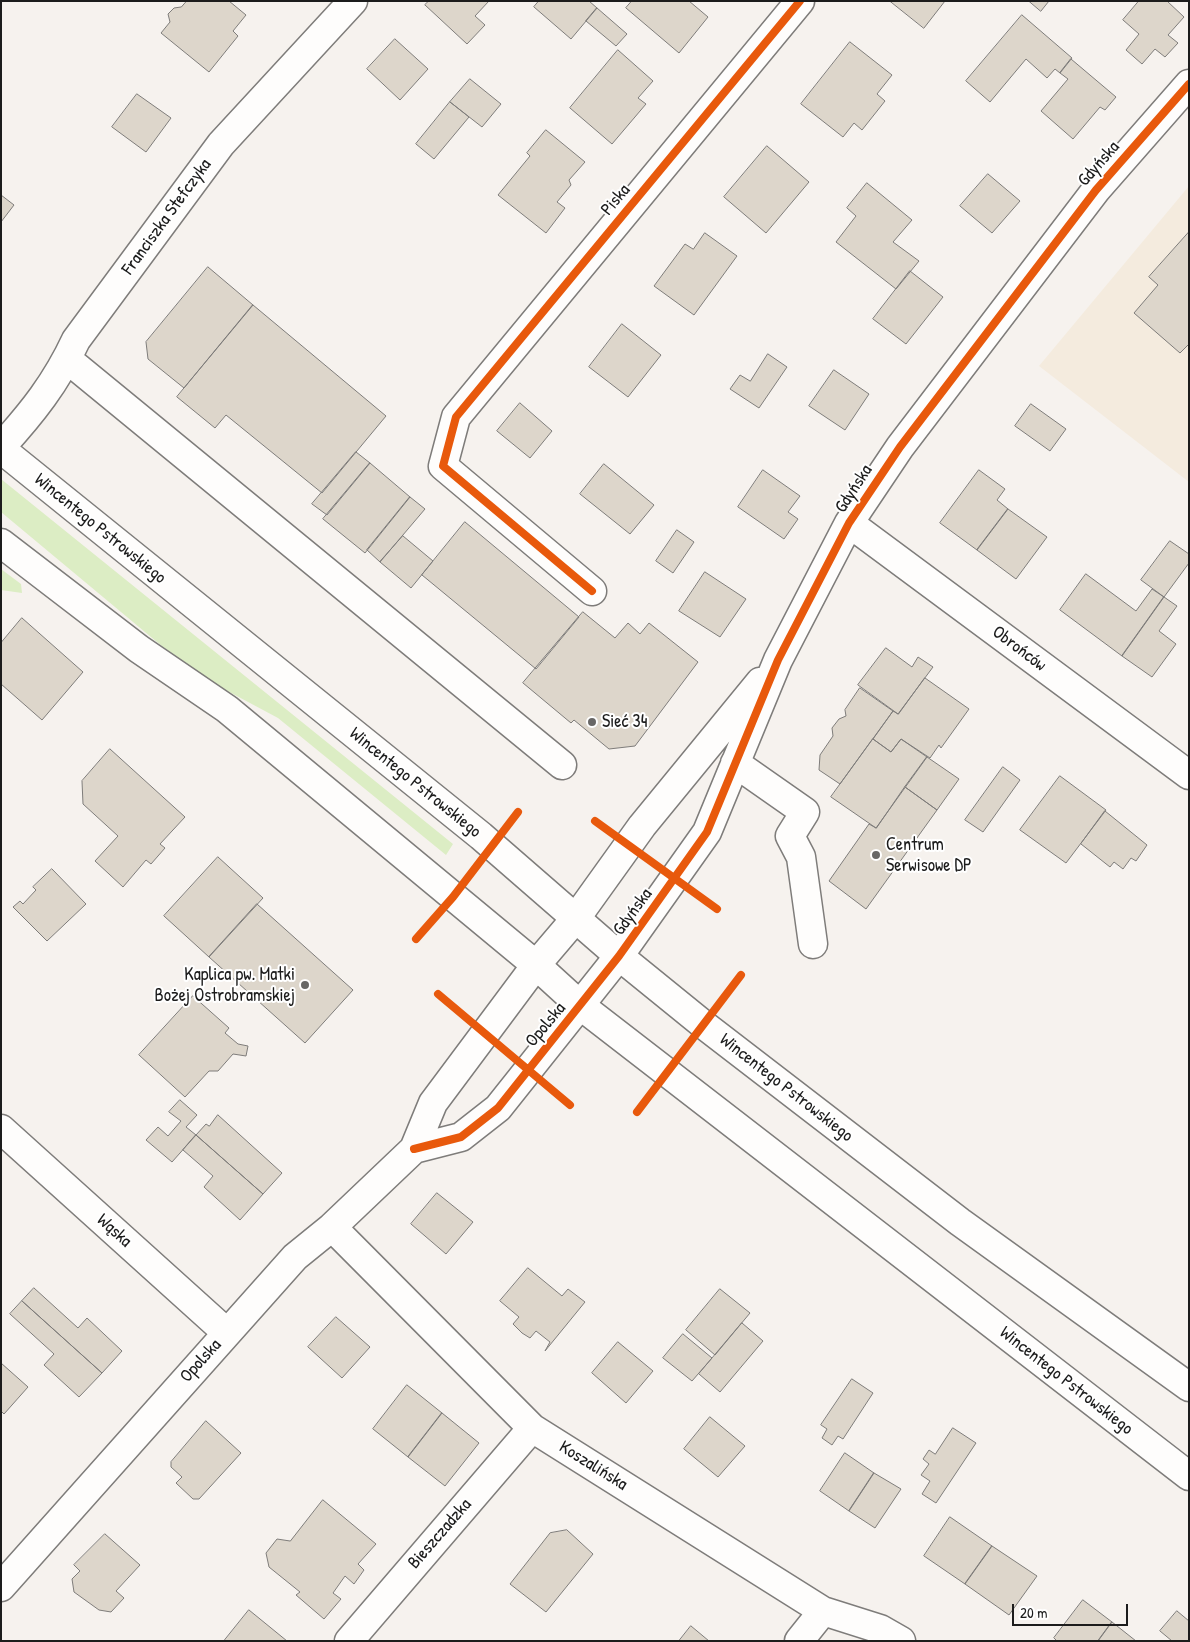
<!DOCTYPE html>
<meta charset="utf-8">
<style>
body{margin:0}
#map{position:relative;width:1190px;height:1642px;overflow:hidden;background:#f6f2ee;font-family:"Patrick Hand",sans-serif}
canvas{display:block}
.frame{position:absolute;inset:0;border:2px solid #1c1c1c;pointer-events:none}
.scale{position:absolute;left:1012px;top:1604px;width:116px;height:22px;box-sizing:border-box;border:2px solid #1c1c1c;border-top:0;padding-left:6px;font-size:15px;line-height:18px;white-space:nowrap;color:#1c1c1c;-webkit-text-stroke:4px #fff;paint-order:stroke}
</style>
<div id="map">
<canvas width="1190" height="1642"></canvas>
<div class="frame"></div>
<div class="scale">20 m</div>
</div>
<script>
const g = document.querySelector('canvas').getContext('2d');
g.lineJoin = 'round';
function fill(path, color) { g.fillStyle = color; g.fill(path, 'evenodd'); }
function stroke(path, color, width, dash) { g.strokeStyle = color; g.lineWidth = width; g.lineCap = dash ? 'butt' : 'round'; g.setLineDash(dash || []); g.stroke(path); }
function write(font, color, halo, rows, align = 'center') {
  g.font = font + ' "Patrick Hand",sans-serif'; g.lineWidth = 4; g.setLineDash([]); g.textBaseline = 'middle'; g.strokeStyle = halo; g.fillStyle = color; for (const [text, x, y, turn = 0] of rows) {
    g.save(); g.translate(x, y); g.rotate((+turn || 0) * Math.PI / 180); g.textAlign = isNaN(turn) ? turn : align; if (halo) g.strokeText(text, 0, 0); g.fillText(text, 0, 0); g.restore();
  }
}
fill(new Path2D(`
 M 1189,186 L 1189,482 L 1039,366 Z`), '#f4ebde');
fill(new Path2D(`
 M 1,479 L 453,844 L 446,855 L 278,718 L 220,687 L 163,647 L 1,512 Z
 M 1,569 L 21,584 L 22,593 L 1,590 Z`), '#dcedc4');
const building = new Path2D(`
 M 187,1 L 229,1 L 246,15 L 233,31 L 238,36 L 209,72 L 161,33 L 170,22 L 168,14 L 174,8 L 181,7 Z
 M 429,1 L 489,1 L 475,16 L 485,25 L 467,44 L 425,5 Z
 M 539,1 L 589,1 L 597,8 L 571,39 L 534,7 Z
 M 632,1 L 689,1 L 708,17 L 679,53 L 626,8 Z
 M 890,1 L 945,1 L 924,28 Z
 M 1029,1 L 1049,1 L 1041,11 Z
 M 1139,1 L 1167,1 L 1184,17 L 1168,35 L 1178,43 L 1165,57 L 1155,49 L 1142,64 L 1126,50 L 1139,34 L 1123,20 Z
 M 597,8 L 627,34 L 616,46 L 586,21 Z
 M 1022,15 L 1072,58 L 1060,73 L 1055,69 L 1047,78 L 1026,59 L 990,102 L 966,81 Z
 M 395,39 L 428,69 L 400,100 L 367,69 Z
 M 850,42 L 892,75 L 877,94 L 885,101 L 862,130 L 854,123 L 843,137 L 801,104 Z
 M 618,50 L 653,81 L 638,98 L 646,104 L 612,144 L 570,108 Z
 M 1071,59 L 1116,97 L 1105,110 L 1100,107 L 1073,139 L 1041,111 L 1068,79 L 1060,73 Z
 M 470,79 L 501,104 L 482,127 L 450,102 Z
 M 137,94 L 171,118 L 146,152 L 112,127 Z
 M 450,102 L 469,117 L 434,159 L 416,144 Z
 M 546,130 L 585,162 L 569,180 L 571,185 L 557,202 L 565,208 L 546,233 L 498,195 L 530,156 L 527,153 Z
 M 767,146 L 809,182 L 766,233 L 724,197 Z
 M 988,174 L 1020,201 L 992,233 L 960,206 Z
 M 867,183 L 912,220 L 893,242 L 919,261 L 896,289 L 836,242 L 856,216 L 847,208 Z
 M 1,195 L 14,205 L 1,222 Z
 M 1189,232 L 1189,344 L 1180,353 L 1134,313 L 1158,285 L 1149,277 Z
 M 705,233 L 737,256 L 694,315 L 654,286 L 685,244 L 693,249 Z
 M 208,267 L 253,305 L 184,388 L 148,359 L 146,342 Z
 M 910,271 L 943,297 L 906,344 L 873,319 Z
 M 253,305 L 386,416 L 322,493 L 226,415 L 215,428 L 177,397 Z
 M 622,324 L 661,355 L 628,397 L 589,367 Z
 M 768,354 L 787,367 L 759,408 L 730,389 L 740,375 L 750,381 Z
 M 834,370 L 869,394 L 845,430 L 809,406 Z
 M 520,403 L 552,431 L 530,458 L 497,431 Z
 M 1031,404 L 1066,429 L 1050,451 L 1015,426 Z
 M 356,452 L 370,463 L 327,515 L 312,504 Z
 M 370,463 L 410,497 L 365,553 L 323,519 Z
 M 604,464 L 654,505 L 630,534 L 580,494 Z
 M 763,470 L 800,496 L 788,512 L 798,519 L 784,539 L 738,507 Z
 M 979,470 L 1005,489 L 997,500 L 1008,509 L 977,550 L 940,523 Z
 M 410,497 L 425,509 L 380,562 L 367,550 Z
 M 1008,509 L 1047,537 L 1016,579 L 977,550 Z
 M 465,522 L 579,617 L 536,669 L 422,575 Z
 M 677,530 L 694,542 L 673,573 L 656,561 Z
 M 403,536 L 433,561 L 411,588 L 380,562 Z
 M 1170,541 L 1189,554 L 1189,563 L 1164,597 L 1141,580 Z
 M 705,572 L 746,599 L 720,637 L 679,611 Z
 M 1086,574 L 1136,611 L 1152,589 L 1164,597 L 1122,656 L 1060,610 Z
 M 1164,597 L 1177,606 L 1159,631 L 1176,644 L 1152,677 L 1122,656 Z
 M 583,612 L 615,638 L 628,623 L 640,634 L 649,623 L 698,662 L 635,746 L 609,749 L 574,720 L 571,723 L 523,683 Z
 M 22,618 L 83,672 L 42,720 L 1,684 L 1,643 Z
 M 886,648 L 912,667 L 918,657 L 933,667 L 898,714 L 858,685 Z
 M 925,678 L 969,709 L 941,748 L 939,745 L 930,758 L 901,739 L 891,752 L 873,739 L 893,711 L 898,714 Z
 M 860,688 L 893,711 L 840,784 L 819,770 L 820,755 L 833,736 L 832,728 L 839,719 L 846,716 L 845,710 Z
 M 873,739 L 891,752 L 901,739 L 927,757 L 876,828 L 831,797 Z
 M 110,749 L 185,817 L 160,844 L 165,848 L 151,864 L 146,860 L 123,887 L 95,861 L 118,836 L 83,804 L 82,781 Z
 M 927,757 L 959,779 L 937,810 L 905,787 Z
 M 1003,767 L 1020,780 L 983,832 L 965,820 Z
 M 1060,776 L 1106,810 L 1066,863 L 1020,830 Z
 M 905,787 L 937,810 L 866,909 L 829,881 L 869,824 L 876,828 Z
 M 1105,811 L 1147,845 L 1136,861 L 1131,858 L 1123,869 L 1114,862 L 1110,867 L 1081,844 Z
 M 218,857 L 263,898 L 209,957 L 164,916 Z
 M 52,869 L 86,904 L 47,941 L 13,907 L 20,901 L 23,904 L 36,890 L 33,887 Z
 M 257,904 L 353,990 L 305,1043 L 209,957 Z
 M 193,996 L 229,1028 L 225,1033 L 238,1044 L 248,1046 L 246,1056 L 233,1054 L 218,1071 L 209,1071 L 185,1097 L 139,1055 Z
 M 180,1100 L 197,1115 L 186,1127 L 196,1135 L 172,1162 L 146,1140 L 158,1127 L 168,1136 L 181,1121 L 169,1112 Z
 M 218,1115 L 282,1173 L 263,1194 L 196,1135 L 206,1124 L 209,1126 Z
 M 196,1135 L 263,1194 L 240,1220 L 204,1187 L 213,1176 L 183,1150 Z
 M 437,1193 L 473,1222 L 446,1254 L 411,1224 Z
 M 528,1268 L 562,1296 L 568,1289 L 585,1302 L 545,1351 L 550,1342 L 536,1331 L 530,1338 L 522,1333 L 513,1324 L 519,1317 L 500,1301 Z
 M 34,1288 L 78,1328 L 87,1318 L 122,1351 L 102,1373 L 22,1301 Z
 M 720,1289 L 750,1313 L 715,1355 L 686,1330 Z
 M 22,1301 L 102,1373 L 79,1397 L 44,1365 L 54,1354 L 10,1314 Z
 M 336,1317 L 370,1347 L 342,1378 L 308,1347 Z
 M 742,1323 L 763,1341 L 720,1392 L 699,1374 Z
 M 683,1334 L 712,1358 L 692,1381 L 663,1358 Z
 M 618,1342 L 653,1371 L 626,1403 L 592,1373 Z
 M 1,1363 L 28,1387 L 4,1414 L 1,1411 Z
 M 852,1379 L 873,1393 L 843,1439 L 838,1436 L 832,1445 L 822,1438 L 827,1429 L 821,1425 Z
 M 407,1385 L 442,1413 L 408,1457 L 373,1429 Z
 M 442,1413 L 479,1443 L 445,1486 L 408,1457 Z
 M 710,1417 L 745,1446 L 718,1477 L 684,1449 Z
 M 206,1421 L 241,1453 L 199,1499 L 193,1499 L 176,1483 L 182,1477 L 171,1467 L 171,1462 Z
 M 953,1428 L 976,1443 L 936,1503 L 922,1494 L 930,1481 L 921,1475 L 929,1464 L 923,1459 L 929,1450 L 935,1454 Z
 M 845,1453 L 874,1473 L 849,1511 L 820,1491 Z
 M 874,1473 L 901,1489 L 875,1528 L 849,1511 Z
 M 323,1500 L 376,1544 L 358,1564 L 364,1570 L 354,1584 L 345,1576 L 333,1593 L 341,1599 L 324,1619 L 296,1595 L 300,1592 L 269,1567 L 266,1553 L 277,1539 L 290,1541 Z
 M 950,1517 L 992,1546 L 965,1584 L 924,1556 Z
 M 567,1530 L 593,1554 L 546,1612 L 510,1584 L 550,1533 Z
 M 105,1534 L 140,1565 L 116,1591 L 124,1598 L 111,1612 L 99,1610 L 74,1592 L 72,1579 L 80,1571 L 74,1565 Z
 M 992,1546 L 1037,1576 L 1009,1615 L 965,1584 Z
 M 1083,1600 L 1112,1622 L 1098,1641 L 1057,1641 L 1054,1638 Z
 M 249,1610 L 287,1641 L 224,1641 Z
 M 1177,1611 L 1189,1621 L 1189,1641 L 1172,1641 L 1160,1631 Z
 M 1112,1622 L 1136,1641 L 1098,1641 Z
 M 691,1626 L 709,1641 L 679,1641 Z`);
fill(building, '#ddd6cb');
stroke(building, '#7e7c7a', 1);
const minor = new Path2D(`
 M 67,359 L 562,765
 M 1,447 C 32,413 56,383 76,340 L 221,144 L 353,1
 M 849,523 L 1189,775
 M 592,591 L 443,466 L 456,417 L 800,1
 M 735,763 L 805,812 L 790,836 L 801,857 L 813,944
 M 1,1129 L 226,1332
 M 414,1149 L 461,1137 L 498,1108 L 619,956 L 707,832 L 778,660 L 849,523 L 900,447 L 1096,190 L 1189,84
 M 332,1227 L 532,1428 L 823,1611 L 880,1629 L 901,1641
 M 1,1587 L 295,1257 L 332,1227 L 414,1149 L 433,1103 L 536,965 L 576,918 L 642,826 L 760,682
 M 349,1641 L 532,1428
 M 799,1641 L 823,1611`);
const major = new Path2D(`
 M 1,449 L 481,836 L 619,956 L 704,1025 L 960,1222 L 1189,1387
 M 1,543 L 139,649 L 227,709 L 536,965 L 581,1006 L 1189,1476`);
stroke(minor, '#7e7c7a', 31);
stroke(major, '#7e7c7a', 31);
stroke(minor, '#fefdfc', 28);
stroke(major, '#fefdfc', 28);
stroke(new Path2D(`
 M 592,591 L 443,466 L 456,417 L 800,1
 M 595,821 L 717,909
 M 416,939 L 453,897 L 518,812
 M 438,994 L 570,1105
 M 637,1112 L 741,975
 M 414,1149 L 461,1137 L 498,1108 L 619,956 L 707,832 L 778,660 L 849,523 L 900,447 L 1096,190 L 1189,84`), '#e8590c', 8);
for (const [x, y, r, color] of [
 [592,722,5,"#686766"],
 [876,855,5,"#686766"],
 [305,985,5,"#686766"]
]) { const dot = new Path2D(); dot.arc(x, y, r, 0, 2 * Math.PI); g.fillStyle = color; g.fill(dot); stroke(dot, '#fff', 2); }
write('18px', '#1c1c1c', '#fff', [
 ["Gdyńska",1099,164,-49],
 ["Piska",616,200,-50],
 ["Franciszka Stefczyka",167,217,-54],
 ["Gdyńska",854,489,-57],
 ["Wincentego Pstrowskiego",100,529,39],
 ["Obrońców",1019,649,37],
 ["Wincentego Pstrowskiego",415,783,39],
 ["Gdyńska",633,912,-54],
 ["Opolska",546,1025,-50],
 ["Wincentego Pstrowskiego",786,1088,38],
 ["Wąska",114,1231,42],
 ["Opolska",201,1361,-48],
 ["Wincentego Pstrowskiego",1066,1381,38],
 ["Koszalińska",593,1466,32],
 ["Bieszczadzka",440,1534,-49]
]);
write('18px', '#1c1c1c', '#fff', [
 ["Sieć 34",602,722],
 ["Centrum",886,845],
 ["Serwisowe DP",886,866],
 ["Kaplica pw. Matki",295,975,"right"],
 ["Bożej Ostrobramskiej",295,996,"right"]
], 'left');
</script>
